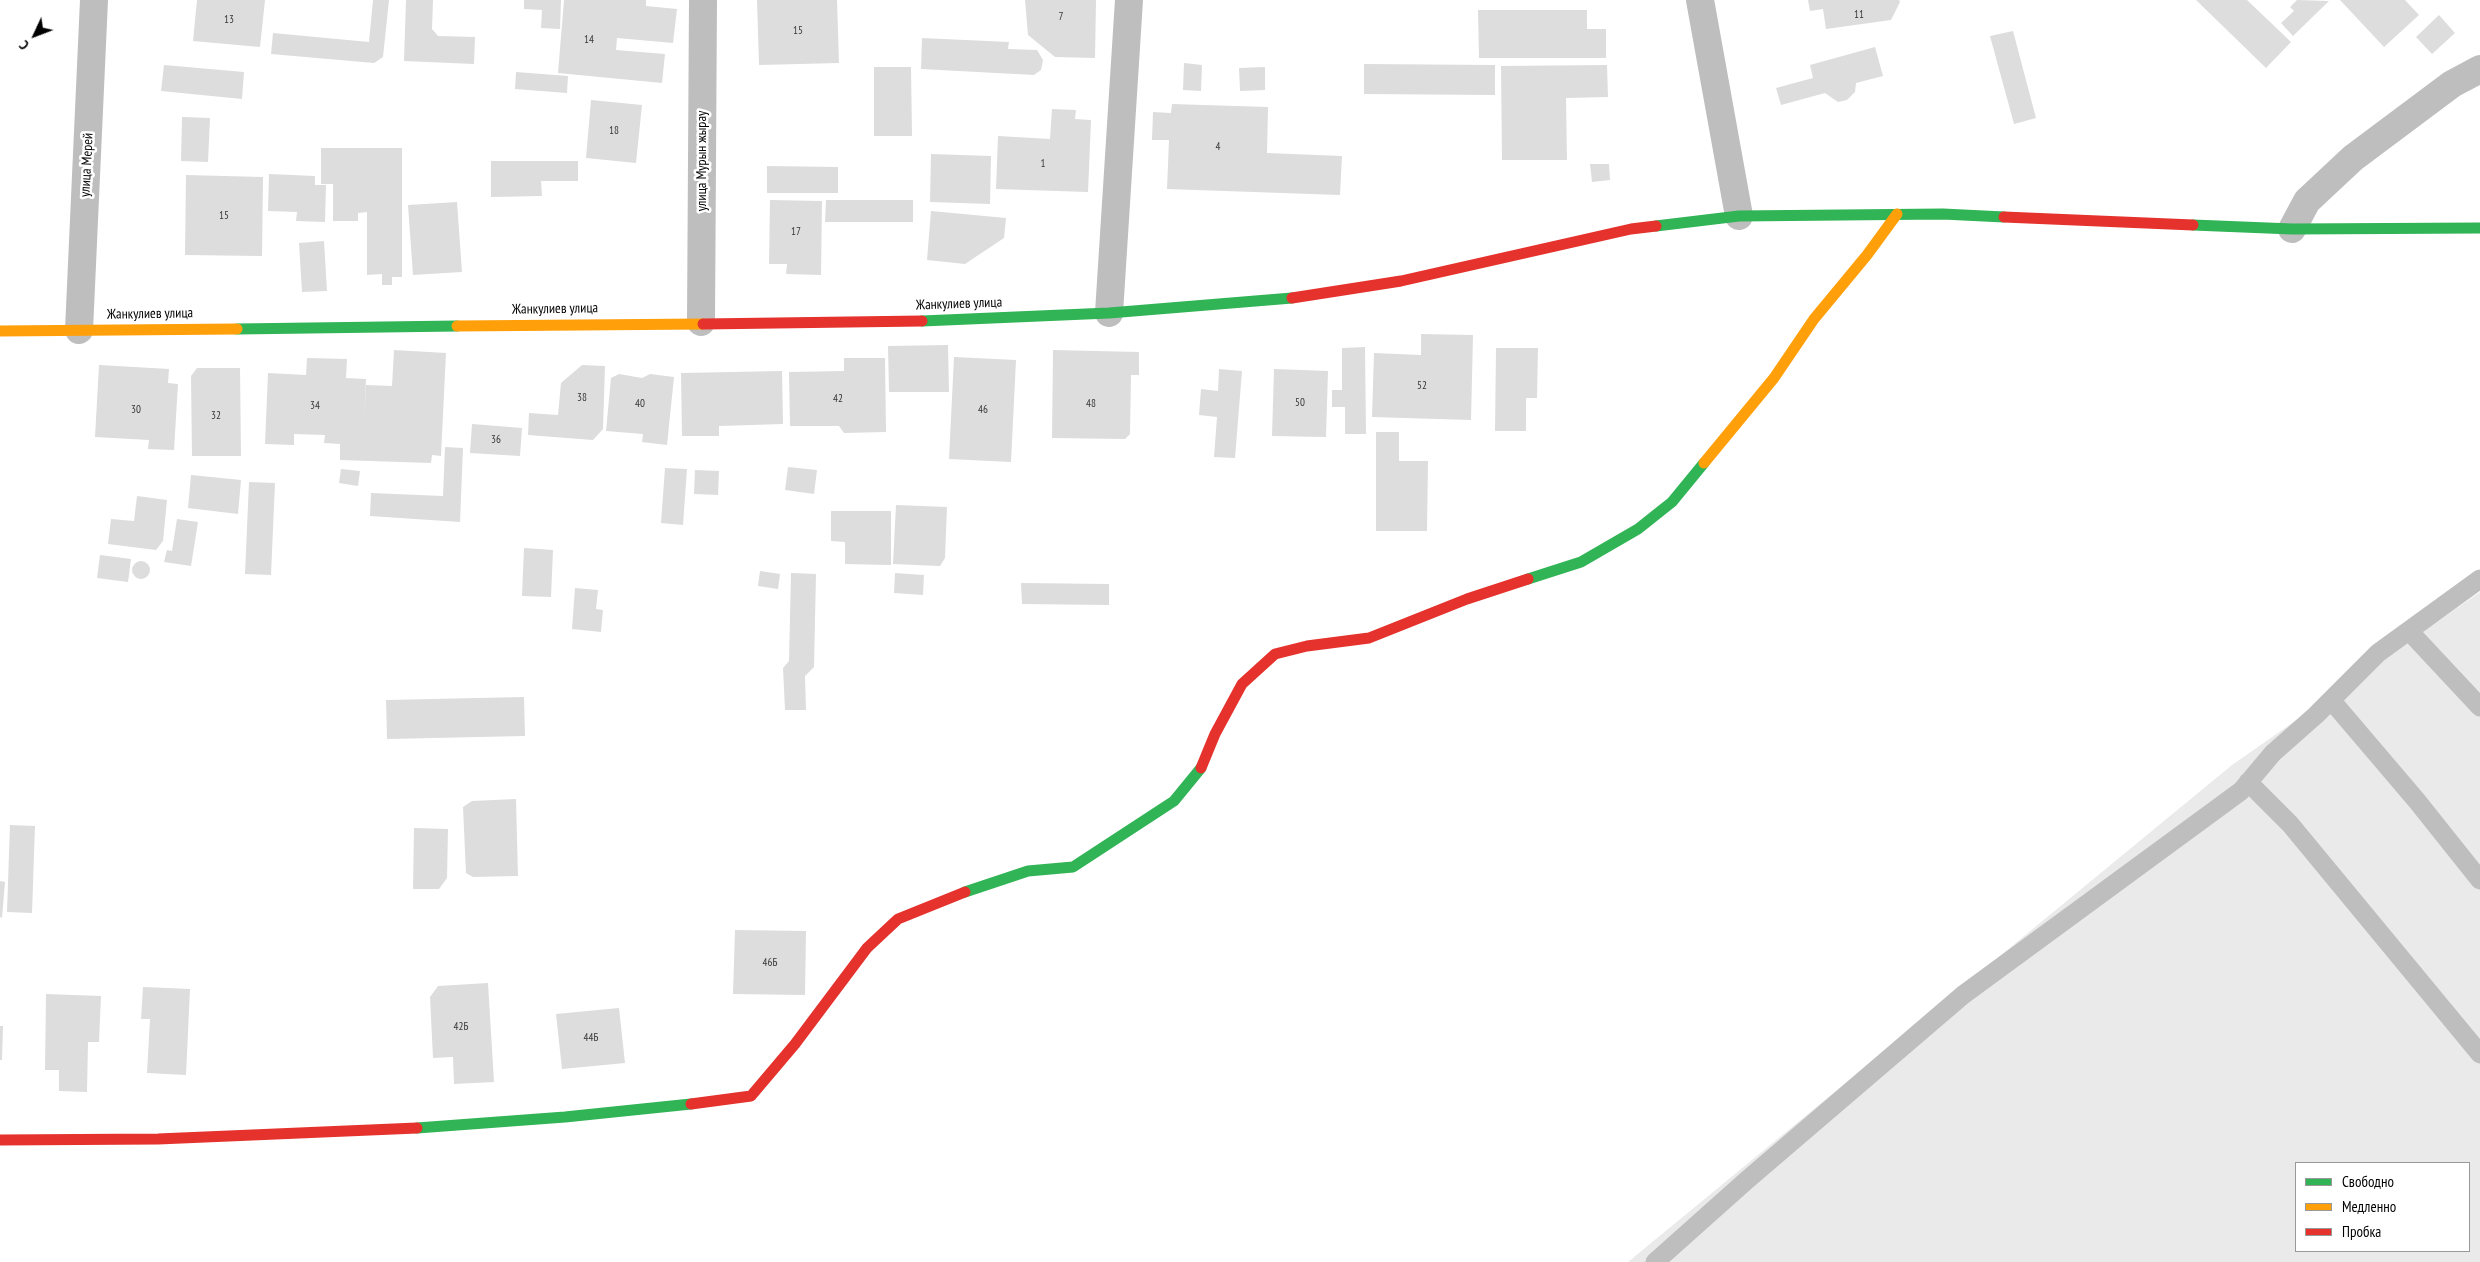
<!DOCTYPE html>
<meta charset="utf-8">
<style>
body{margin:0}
#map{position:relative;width:2480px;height:1262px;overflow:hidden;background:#fff;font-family:"PT Sans Narrow",sans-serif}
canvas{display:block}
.legend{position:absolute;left:2295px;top:1162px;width:175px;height:90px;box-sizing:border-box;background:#fff;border:1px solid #999;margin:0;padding:6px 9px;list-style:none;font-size:15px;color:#000}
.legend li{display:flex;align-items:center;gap:10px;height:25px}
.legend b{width:25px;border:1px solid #999}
.north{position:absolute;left:10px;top:10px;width:50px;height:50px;-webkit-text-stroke:4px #fff;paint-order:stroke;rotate:227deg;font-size:14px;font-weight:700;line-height:20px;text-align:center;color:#000}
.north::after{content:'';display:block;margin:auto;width:18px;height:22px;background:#000;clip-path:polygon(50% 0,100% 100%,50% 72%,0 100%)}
</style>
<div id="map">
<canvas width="2480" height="1262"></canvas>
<ul class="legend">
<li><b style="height:6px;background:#30b455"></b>Свободно</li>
<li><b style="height:6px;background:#ff9f0a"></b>Медленно</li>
<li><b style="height:6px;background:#e5322d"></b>Пробка</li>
</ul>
<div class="north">С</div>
</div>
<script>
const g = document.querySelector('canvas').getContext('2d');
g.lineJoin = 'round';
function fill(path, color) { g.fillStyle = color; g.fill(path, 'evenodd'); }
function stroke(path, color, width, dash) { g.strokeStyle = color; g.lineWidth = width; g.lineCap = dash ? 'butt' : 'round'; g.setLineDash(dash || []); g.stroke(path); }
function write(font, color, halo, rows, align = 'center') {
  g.font = font + ' "PT Sans Narrow",sans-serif'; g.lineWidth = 5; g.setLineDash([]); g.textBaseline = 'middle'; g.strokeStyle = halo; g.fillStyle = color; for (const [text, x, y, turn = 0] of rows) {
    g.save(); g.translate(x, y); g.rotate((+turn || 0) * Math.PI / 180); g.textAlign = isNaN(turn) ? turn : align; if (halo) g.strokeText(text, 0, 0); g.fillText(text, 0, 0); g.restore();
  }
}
fill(new Path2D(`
 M 2480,592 L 2480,1262 L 1628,1262 L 2232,765 ZM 2296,1163 L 2469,1163 L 2469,1251 L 2296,1251 Z`), '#eaeaea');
fill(new Path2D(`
 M 197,0 L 265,0 L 260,47 L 193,41 Z
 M 373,0 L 389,0 L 383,57 L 374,63 L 271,54 L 273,33 L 369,42 Z
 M 406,0 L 433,0 L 432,29 L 438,36 L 475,37 L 474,64 L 404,61 Z
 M 524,0 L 561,0 L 560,29 L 541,28 L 542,10 L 524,9 Z
 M 564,0 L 646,0 L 646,6 L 677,9 L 673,43 L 617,38 L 616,50 L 665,54 L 662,83 L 558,73 Z
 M 757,0 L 837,0 L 839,63 L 759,65 Z
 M 1025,0 L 1096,0 L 1095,58 L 1055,57 L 1028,35 Z
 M 1808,0 L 1899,0 L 1900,2 L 1891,20 L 1826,29 L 1823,9 L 1810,11 Z
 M 2196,0 L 2247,0 L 2291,42 L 2266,68 Z
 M 2297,0 L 2329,1 L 2293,36 L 2281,23 L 2294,11 L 2290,7 Z
 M 2340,0 L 2405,0 L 2419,15 L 2384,47 Z
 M 1478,10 L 1587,10 L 1587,29 L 1606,29 L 1606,58 L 1479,58 Z
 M 2439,15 L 2455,33 L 2432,54 L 2416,37 Z
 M 2013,31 L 2036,118 L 2014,124 L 1990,36 Z
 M 922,38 L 1009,42 L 1008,49 L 1037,50 L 1043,60 L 1041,70 L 1034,75 L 921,69 Z
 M 1875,47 L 1883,76 L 1856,83 L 1855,92 L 1847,100 L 1838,102 L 1825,93 L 1781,105 L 1776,88 L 1813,78 L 1810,65 Z
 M 1184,63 L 1202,65 L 1201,91 L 1183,90 Z
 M 1364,64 L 1495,65 L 1495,95 L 1364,94 Z
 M 164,65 L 244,72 L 242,99 L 161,91 Z
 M 1607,65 L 1608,97 L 1566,98 L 1567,160 L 1502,160 L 1501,66 Z
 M 874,67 L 911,67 L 912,136 L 874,136 Z
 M 1265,67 L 1265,90 L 1240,91 L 1239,68 Z
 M 516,72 L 568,76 L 567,93 L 515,89 Z
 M 591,100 L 642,105 L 636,163 L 586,158 Z
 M 1172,104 L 1268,107 L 1267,153 L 1342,156 L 1340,195 L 1167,189 L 1169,140 L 1152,140 L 1153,112 L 1171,113 Z
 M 1052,109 L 1076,110 L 1075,119 L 1091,120 L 1088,192 L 996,189 L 998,136 L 1050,139 Z
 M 182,117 L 210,118 L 208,162 L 181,161 Z
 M 321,148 L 402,148 L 402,277 L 392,277 L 392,285 L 382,285 L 382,274 L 367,275 L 367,212 L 358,213 L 358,221 L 333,221 L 333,184 L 321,184 Z
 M 931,154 L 991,156 L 990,204 L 930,202 Z
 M 491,161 L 578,161 L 578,181 L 541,181 L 542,196 L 491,197 Z
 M 1590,164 L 1609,164 L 1610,180 L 1592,182 Z
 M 767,166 L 838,167 L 838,193 L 767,193 Z
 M 269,174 L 315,176 L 315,185 L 326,185 L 325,222 L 296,221 L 297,212 L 268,211 Z
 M 186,175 L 263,177 L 262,256 L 185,255 Z
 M 770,200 L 822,201 L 821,275 L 786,274 L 787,264 L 769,264 Z
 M 826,200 L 913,200 L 913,222 L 825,222 Z
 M 457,202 L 462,272 L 413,275 L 408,205 Z
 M 931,211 L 1006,218 L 1004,238 L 965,264 L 927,260 Z
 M 324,241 L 327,291 L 302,292 L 299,243 Z
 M 1421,334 L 1473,335 L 1471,420 L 1372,417 L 1374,353 L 1421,355 Z
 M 948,345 L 949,392 L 889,392 L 888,346 Z
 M 1365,347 L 1366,434 L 1345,434 L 1345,407 L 1332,407 L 1332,390 L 1342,390 L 1342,348 Z
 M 1496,348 L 1538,348 L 1537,398 L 1526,398 L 1526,431 L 1495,431 Z
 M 394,350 L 446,353 L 441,456 L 432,455 L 431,463 L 340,460 L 340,444 L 324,443 L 325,435 L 294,434 L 294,445 L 265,444 L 268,373 L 306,375 L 307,358 L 347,359 L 346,378 L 366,379 L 364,422 L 366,385 L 392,386 Z
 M 1053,350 L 1139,352 L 1139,375 L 1131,375 L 1130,434 L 1125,439 L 1052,438 Z
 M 954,357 L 1016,360 L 1011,462 L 949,459 Z
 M 844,358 L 885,358 L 886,432 L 844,433 L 839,426 L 790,426 L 789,372 L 844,371 Z
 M 99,365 L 169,369 L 168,383 L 178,384 L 174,450 L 148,449 L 149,440 L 95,437 Z
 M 582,365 L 605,366 L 603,429 L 593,440 L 528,435 L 529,413 L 558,415 L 561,383 Z
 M 197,368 L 240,368 L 241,456 L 192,456 L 191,376 Z
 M 1219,369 L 1242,371 L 1235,458 L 1214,457 L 1217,417 L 1199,415 L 1201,389 L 1218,391 Z
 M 1274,369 L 1328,371 L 1326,437 L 1272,436 Z
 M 782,371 L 783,424 L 719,426 L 719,436 L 682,436 L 681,373 Z
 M 619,374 L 642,378 L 650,374 L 674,377 L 667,445 L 642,442 L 643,434 L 606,431 L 611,378 Z
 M 472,424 L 522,428 L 520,456 L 470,453 Z
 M 1376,432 L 1399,432 L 1399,461 L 1428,461 L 1427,531 L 1376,531 Z
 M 445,447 L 463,448 L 460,522 L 370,516 L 371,493 L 443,496 Z
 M 788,467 L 817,470 L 814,494 L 785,490 Z
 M 665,468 L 687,469 L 683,525 L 661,523 Z
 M 341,469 L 360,471 L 358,486 L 339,483 Z
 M 695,470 L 719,471 L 718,495 L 694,494 Z
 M 191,475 L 241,480 L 238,514 L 188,508 Z
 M 249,482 L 275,483 L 271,575 L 245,574 Z
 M 137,496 L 167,500 L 163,541 L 156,550 L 108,544 L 111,519 L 134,521 Z
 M 896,505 L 947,507 L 945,558 L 940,566 L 893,564 Z
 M 831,511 L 891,511 L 891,565 L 845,564 L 845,542 L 831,541 Z
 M 177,519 L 198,522 L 191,566 L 164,562 L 167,550 L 172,551 Z
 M 524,548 L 553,550 L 551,597 L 522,596 Z
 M 100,555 L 131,559 L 128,582 L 97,578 Z
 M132 570a9 9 0 1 1 18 0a9 9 0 1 1-18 0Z
 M 760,571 L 780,574 L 778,589 L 758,586 Z
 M 791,573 L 816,574 L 814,667 L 805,676 L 806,710 L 785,710 L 783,668 L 789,661 Z
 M 895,573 L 924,575 L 923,595 L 894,593 Z
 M 1021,583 L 1109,584 L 1109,605 L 1022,604 Z
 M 575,588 L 598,590 L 596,609 L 603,610 L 601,632 L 572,629 Z
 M 524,697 L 525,736 L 387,739 L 386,700 Z
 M 516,799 L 518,876 L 473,877 L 466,873 L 463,807 L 472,801 Z
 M 10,825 L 35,826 L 32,913 L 7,912 Z
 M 414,828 L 448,829 L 447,878 L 439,889 L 413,889 Z
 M 0,881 L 5,882 L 2,918 L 0,917 Z
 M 735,930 L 806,931 L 805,995 L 733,994 Z
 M 488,983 L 494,1082 L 454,1084 L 453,1057 L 433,1058 L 430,997 L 438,986 Z
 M 143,987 L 190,989 L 186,1075 L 147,1073 L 150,1019 L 141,1019 Z
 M 46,994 L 101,996 L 99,1042 L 88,1042 L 87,1092 L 59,1091 L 59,1070 L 45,1070 Z
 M 619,1008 L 625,1063 L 562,1069 L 556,1014 Z
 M 0,1026 L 3,1026 L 2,1060 L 0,1060 Z`), '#ddd');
stroke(new Path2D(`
 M 2409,631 L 2480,707
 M 2331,700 L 2417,801 L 2480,880
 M 2248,782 L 2290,824 L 2480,1054
 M 1655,1262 L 1747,1180 L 1963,995 L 2241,791 L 2273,753 L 2316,715 L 2378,653 L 2480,579`), '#bebebe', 19);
stroke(new Path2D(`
 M 1700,0 L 1739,216
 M 2292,229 L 2307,201 L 2353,158 L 2452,84 L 2480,69
 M 1109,313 L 1129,0
 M 701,322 L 703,0
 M 79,330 L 94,0`), '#bebebe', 28);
stroke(new Path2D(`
 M 2193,225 L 2292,229 L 2480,228
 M 1656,226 L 1739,216 L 1943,214 L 2004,217
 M 922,321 L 1109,313 L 1292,298
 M 237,329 L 457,326
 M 1528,579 L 1581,562 L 1638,529 L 1672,502 L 1704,463
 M 965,892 L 1028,871 L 1073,867 L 1174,801 L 1201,768
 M 417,1128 L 565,1117 L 691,1104`), '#30b455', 11);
stroke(new Path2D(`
 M 457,326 L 703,324
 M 0,331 L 237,329
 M 1704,463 L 1774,378 L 1814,319 L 1867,255 L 1897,214`), '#ff9f0a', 11);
stroke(new Path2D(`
 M 2004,217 L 2193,225
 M 1292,298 L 1401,281 L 1631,229 L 1656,226
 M 703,324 L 922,321
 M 1201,768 L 1215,734 L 1242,684 L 1275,654 L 1307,646 L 1369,638 L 1467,599 L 1528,579
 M 691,1104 L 751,1096 L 795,1044 L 867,948 L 898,919 L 965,892
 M 0,1140 L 158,1139 L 417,1128`), '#e5322d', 11);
write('11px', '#373737', null, [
 ["11",1859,15],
 ["7",1061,17],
 ["13",229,20],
 ["15",798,31],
 ["14",589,40],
 ["18",614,131],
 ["4",1218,147],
 ["1",1043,164],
 ["15",224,216],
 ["17",796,232],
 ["52",1422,386],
 ["38",582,398],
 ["42",838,399],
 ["50",1300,403],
 ["40",640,404],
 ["48",1091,404],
 ["34",315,406],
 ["30",136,410],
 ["46",983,410],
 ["32",216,416],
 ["36",496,440],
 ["46Б",770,963],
 ["42Б",461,1027],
 ["44Б",591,1038]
]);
write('14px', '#000', '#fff', [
 ["улица Мурын жырау",702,161,-90],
 ["улица Мерей",87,165,-87],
 ["Жанкулиев улица",959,304,-2],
 ["Жанкулиев улица",555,309,-1],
 ["Жанкулиев улица",150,314,-1]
]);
</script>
